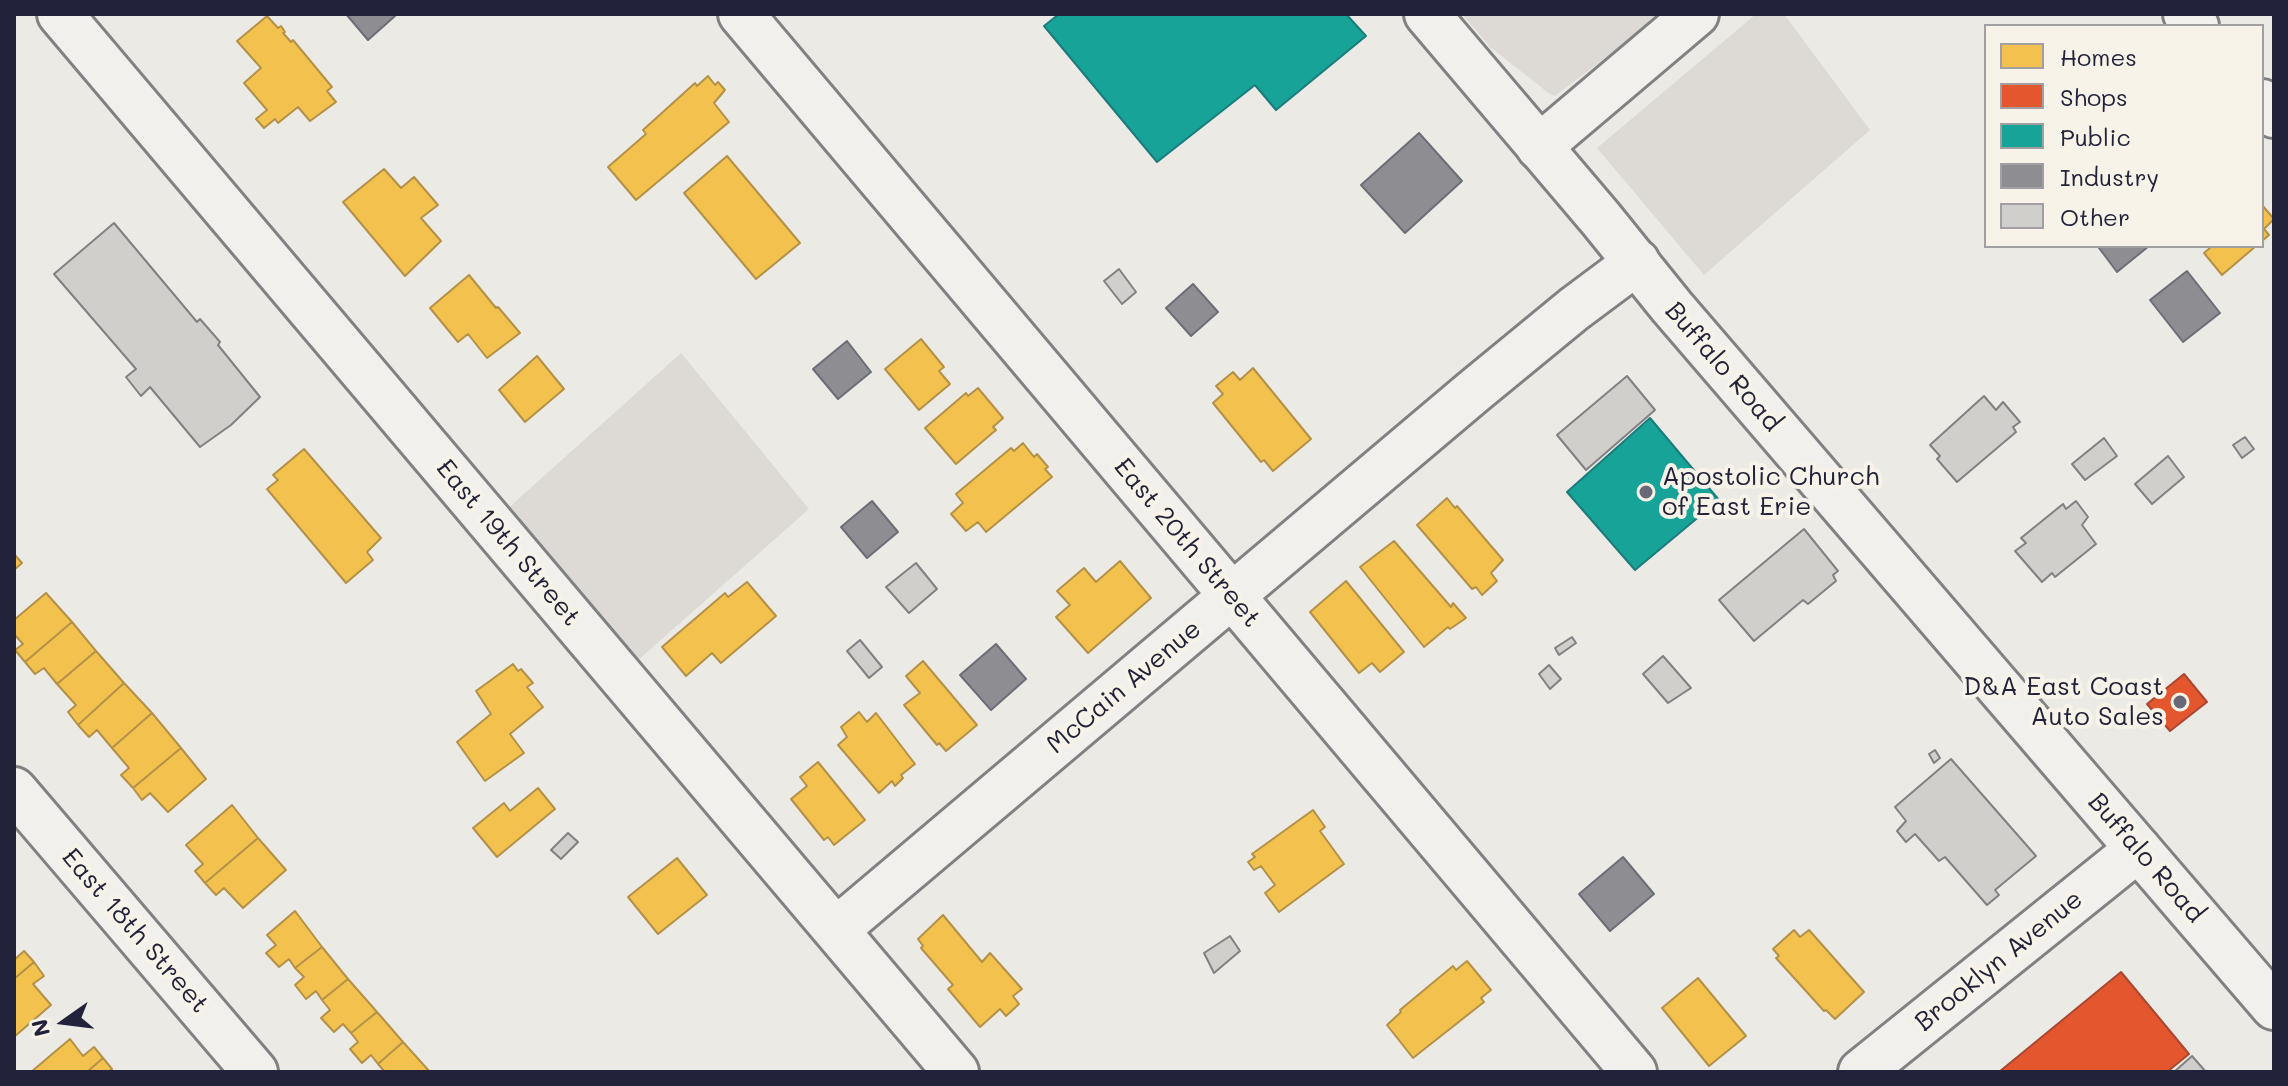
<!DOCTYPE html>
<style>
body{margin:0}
#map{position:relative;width:2288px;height:1086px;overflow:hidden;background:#ebeae4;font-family:Mali,sans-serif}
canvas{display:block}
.frame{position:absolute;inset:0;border:16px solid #22223b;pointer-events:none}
.legend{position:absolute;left:1984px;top:24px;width:280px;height:224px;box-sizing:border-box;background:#f7f3e8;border:2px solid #a29fa3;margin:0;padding:10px 14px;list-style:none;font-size:24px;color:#22223b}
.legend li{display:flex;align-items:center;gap:16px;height:40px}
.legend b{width:40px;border:2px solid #a29fa3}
.north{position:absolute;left:24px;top:982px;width:80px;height:80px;-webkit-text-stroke:6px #f7f3e8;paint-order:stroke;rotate:256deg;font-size:22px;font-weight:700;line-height:32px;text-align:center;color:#22223b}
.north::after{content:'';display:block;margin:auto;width:28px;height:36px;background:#22223b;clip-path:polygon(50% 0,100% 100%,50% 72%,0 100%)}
</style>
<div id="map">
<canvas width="2288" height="1086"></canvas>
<div class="frame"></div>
<ul class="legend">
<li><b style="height:22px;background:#f2c14e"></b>Homes</li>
<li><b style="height:22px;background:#e4572e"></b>Shops</li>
<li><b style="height:22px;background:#17a398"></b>Public</li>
<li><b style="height:22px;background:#8d8d92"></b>Industry</li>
<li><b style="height:22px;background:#d0cfcc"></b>Other</li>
</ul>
<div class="north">N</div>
</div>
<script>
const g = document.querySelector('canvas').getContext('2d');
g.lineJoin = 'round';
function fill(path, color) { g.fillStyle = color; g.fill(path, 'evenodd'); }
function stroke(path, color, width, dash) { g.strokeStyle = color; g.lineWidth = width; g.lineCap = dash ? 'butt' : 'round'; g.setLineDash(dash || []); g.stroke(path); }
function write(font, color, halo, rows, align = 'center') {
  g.font = font + ' Mali,sans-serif'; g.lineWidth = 8; g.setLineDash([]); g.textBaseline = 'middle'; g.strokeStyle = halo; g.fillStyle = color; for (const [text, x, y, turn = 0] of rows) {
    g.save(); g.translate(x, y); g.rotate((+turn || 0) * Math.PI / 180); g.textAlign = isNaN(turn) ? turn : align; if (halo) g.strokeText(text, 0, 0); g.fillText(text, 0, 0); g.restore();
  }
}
fill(new Path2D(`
 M 1462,14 L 1663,14 L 1555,96 L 1550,94 L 1490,47 Z
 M 1756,14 L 1784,14 L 1870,130 L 1704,275 L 1597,148 Z
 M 681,353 L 809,509 L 637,661 L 506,510 Z`), '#dddad5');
const homes = new Path2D(`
 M 267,16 L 278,28 L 281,26 L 285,32 L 283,33 L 291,42 L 293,40 L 332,87 L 327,91 L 336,102 L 310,121 L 298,107 L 278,123 L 275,119 L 264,128 L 256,119 L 267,110 L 244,83 L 261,68 L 237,41 Z
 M 708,76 L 715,85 L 718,82 L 725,90 L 714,103 L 729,122 L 636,200 L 608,167 L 646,134 L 643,130 L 695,83 L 697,86 Z
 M 727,156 L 800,243 L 756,279 L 684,193 Z
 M 384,169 L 401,188 L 414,177 L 438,205 L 421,218 L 441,241 L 405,276 L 343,202 Z
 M 2262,205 L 2274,219 L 2264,229 L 2269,235 L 2262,241 Z
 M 2209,246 L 2256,246 L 2222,275 L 2204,253 L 2210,248 Z
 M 469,275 L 496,308 L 498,307 L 520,333 L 487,358 L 468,334 L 458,342 L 430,308 Z
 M 921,339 L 944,367 L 939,371 L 950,384 L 919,410 L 885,369 Z
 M 537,356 L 564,389 L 525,422 L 499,390 Z
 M 1253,368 L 1311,439 L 1273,471 L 1264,460 L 1261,462 L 1213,403 L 1223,394 L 1216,386 L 1233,372 L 1240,380 Z
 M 978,388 L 1003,418 L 993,427 L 996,430 L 956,464 L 925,428 L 966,393 L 968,396 Z
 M 1023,443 L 1034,457 L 1037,454 L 1048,467 L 1045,469 L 1052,477 L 986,532 L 978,522 L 966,531 L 951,514 L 963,503 L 956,494 L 1011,448 L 1014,451 Z
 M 304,449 L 381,538 L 367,552 L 373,560 L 346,583 L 267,489 L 278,480 L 273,475 Z
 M 1447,498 L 1455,508 L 1457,506 L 1503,560 L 1491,573 L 1497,581 L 1482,595 L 1476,587 L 1472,589 L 1417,525 Z
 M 1394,541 L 1451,607 L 1453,603 L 1466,618 L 1450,629 L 1448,627 L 1424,647 L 1360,567 Z
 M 14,554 L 22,563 L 14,570 Z
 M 1120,561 L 1151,598 L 1088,653 L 1056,617 L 1070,605 L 1057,591 L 1084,568 L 1096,582 Z
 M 1346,581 L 1404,652 L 1380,672 L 1372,663 L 1359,673 L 1310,612 Z
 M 747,582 L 776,616 L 721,663 L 712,653 L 686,676 L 662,647 L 725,593 L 728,597 Z
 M 46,593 L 72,622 L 25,662 L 15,650 L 23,644 L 14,634 L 14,620 Z
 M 72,622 L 96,651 L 57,684 L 44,668 L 35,674 L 25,662 Z
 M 96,651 L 124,683 L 78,725 L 68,712 L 76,705 L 57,684 Z
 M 923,661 L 977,725 L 946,751 L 939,743 L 937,745 L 904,705 L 920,693 L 906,676 Z
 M 513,664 L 518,671 L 521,669 L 533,683 L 527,687 L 543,707 L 510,734 L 524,753 L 485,781 L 457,742 L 491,714 L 476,691 Z
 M 124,683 L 152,713 L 112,748 L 97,730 L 89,737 L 78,725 Z
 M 859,712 L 867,722 L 876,713 L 915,764 L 901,775 L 903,778 L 895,786 L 892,781 L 879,793 L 838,745 L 847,737 L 841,727 Z
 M 152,713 L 181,748 L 133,788 L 121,775 L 129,768 L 112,748 Z
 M 181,748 L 206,779 L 168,812 L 150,793 L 142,800 L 133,788 Z
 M 818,762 L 865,820 L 834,845 L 828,837 L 824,840 L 791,799 L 807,786 L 800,777 Z
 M 538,788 L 555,809 L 497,857 L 473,828 L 504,803 L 510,811 Z
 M 232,805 L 258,838 L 205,883 L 195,871 L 203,864 L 186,845 Z
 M 1313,810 L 1325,827 L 1320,831 L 1344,864 L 1279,912 L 1265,893 L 1275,885 L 1261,866 L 1254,870 L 1248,862 L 1255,857 L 1252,854 Z
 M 258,838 L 286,870 L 243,908 L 224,888 L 216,895 L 205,883 Z
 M 677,858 L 707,895 L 658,934 L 628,897 Z
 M 295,911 L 322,947 L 295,968 L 289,959 L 279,967 L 266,953 L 276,945 L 267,935 Z
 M 943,915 L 982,962 L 990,953 L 1022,989 L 1013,996 L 1019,1004 L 1006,1016 L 1000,1009 L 980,1027 L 948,989 L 953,985 L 921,948 L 923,946 L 918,939 Z
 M 1794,930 L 1800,937 L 1809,930 L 1864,992 L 1835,1019 L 1826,1010 L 1824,1011 L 1776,958 L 1779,956 L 1773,949 Z
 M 322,947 L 348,979 L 322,1000 L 316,991 L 306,999 L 295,985 L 304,977 L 295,968 Z
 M 24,951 L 34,962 L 14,979 L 14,960 Z
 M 1467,961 L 1491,990 L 1481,998 L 1484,1002 L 1413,1058 L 1387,1025 L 1401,1012 L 1400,1010 L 1453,966 L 1456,970 Z
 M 34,962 L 44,976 L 33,984 L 51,1005 L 14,1037 L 14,979 Z
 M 1698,978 L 1746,1036 L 1709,1066 L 1662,1008 Z
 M 348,979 L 377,1012 L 351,1033 L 343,1024 L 334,1032 L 321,1018 L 330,1010 L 322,1000 Z
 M 377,1012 L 403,1042 L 378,1064 L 371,1055 L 362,1063 L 350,1049 L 358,1042 L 351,1033 Z
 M 70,1039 L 83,1056 L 94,1047 L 103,1058 L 87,1072 L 31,1072 Z
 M 403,1042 L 430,1072 L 385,1072 L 378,1064 Z
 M 103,1058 L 112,1069 L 108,1072 L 87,1072 Z`);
fill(homes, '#f2c14e');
stroke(homes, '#b49148', 2);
const shops = new Path2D(`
 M 2184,674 L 2207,702 L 2170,731 L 2147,704 Z
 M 2121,972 L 2189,1054 L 2167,1072 L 1999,1072 Z`);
fill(shops, '#e4572e');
stroke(shops, '#aa4732', 2);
const public = new Path2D(`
 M 1059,14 L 1346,14 L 1366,36 L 1276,110 L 1255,85 L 1157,162 L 1044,26 Z
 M 1650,418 L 1719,500 L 1635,570 L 1567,492 Z`);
fill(public, '#17a398');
stroke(public, '#1a7c7c', 2);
const industry = new Path2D(`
 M 346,14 L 393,14 L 395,16 L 368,40 Z
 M 1419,133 L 1462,181 L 1405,233 L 1361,185 Z
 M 2101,246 L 2149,246 L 2117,272 L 2099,248 Z
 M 2187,271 L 2220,313 L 2183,342 L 2150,300 Z
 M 1193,284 L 1218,312 L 1191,336 L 1166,308 Z
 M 847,341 L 871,372 L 838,399 L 813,369 Z
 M 872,501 L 898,532 L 867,558 L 841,527 Z
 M 996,644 L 1026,679 L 991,710 L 960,675 Z
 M 1623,857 L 1654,894 L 1610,931 L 1579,894 Z`);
fill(industry, '#8d8d92');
stroke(industry, '#6d6d78', 2);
const building = new Path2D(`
 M 114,223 L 197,322 L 200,319 L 220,342 L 218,345 L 260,397 L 231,425 L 200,447 L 150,387 L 141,396 L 126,377 L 136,369 L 54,274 Z
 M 1119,269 L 1136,292 L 1122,304 L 1104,281 Z
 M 1627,376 L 1655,410 L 1586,470 L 1557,435 Z
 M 1984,396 L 1996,410 L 2003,402 L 2020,422 L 2013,427 L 2016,432 L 1957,482 L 1937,459 L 1940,456 L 1930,445 Z
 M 2245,437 L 2254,449 L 2242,458 L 2233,445 Z
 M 2104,438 L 2117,456 L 2085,480 L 2072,464 Z
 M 2168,456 L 2184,477 L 2152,504 L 2135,484 Z
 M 2076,501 L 2088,517 L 2082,525 L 2096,544 L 2055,577 L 2052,573 L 2042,582 L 2015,551 L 2026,543 L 2021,538 L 2063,504 L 2066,509 Z
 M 1804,529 L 1838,571 L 1833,575 L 1836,581 L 1808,604 L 1803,600 L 1754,641 L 1719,600 Z
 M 916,563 L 937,589 L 909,613 L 886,587 Z
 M 1572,637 L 1576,643 L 1559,655 L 1555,648 Z
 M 860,640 L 882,667 L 869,678 L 847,651 Z
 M 1663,656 L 1691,688 L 1668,703 L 1643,674 Z
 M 1549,665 L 1561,679 L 1550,689 L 1539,674 Z
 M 1935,750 L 1940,758 L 1934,763 L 1929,754 Z
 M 1951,759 L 2036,856 L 1995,890 L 1999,895 L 1987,905 L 1945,857 L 1939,861 L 1915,834 L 1906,842 L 1897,831 L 1906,821 L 1895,807 Z
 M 568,833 L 578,842 L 561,859 L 551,850 Z
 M 1230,936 L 1240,951 L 1214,973 L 1204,953 Z
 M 2192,1056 L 2206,1072 L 2174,1072 Z`);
fill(building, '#d0cfcc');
stroke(building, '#818083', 2);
const minor = new Path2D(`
 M 60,14 L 956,1072
 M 741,14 L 1634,1072
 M 2186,14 L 2196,26
 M 2262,102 L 2274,115
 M 1539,147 L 1696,14
 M 14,790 L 255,1072
 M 836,930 L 1473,392 L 1574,309 L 1637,262
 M 1861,1072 L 2138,849`);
const major = new Path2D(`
 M 1427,14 L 1601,219 L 1672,307 L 2274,1007`);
stroke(minor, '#818083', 50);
stroke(major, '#818083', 50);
stroke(minor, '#f1f0ec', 44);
stroke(major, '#f1f0ec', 44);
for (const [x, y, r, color] of [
 [1646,492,8,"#686876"],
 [2180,702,8,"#686876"]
]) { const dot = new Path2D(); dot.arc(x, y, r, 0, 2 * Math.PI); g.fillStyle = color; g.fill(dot); stroke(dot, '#f7f3e8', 3); }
write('26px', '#22223b', '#f7f3e8', [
 ["Buffalo Road",1723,367,49],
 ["East 19th Street",508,543,50],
 ["East 20th Street",1187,543,50],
 ["McCain Avenue",1124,687,-40],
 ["Buffalo Road",2146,858,49],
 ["East 18th Street",135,931,49],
 ["Brooklyn Avenue",1999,961,-39]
]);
write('26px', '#22223b', '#f7f3e8', [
 ["Apostolic Church",1662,477],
 ["of East Erie",1662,507],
 ["D&A East Coast",2164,687,"right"],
 ["Auto Sales",2164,717,"right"]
], 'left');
</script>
